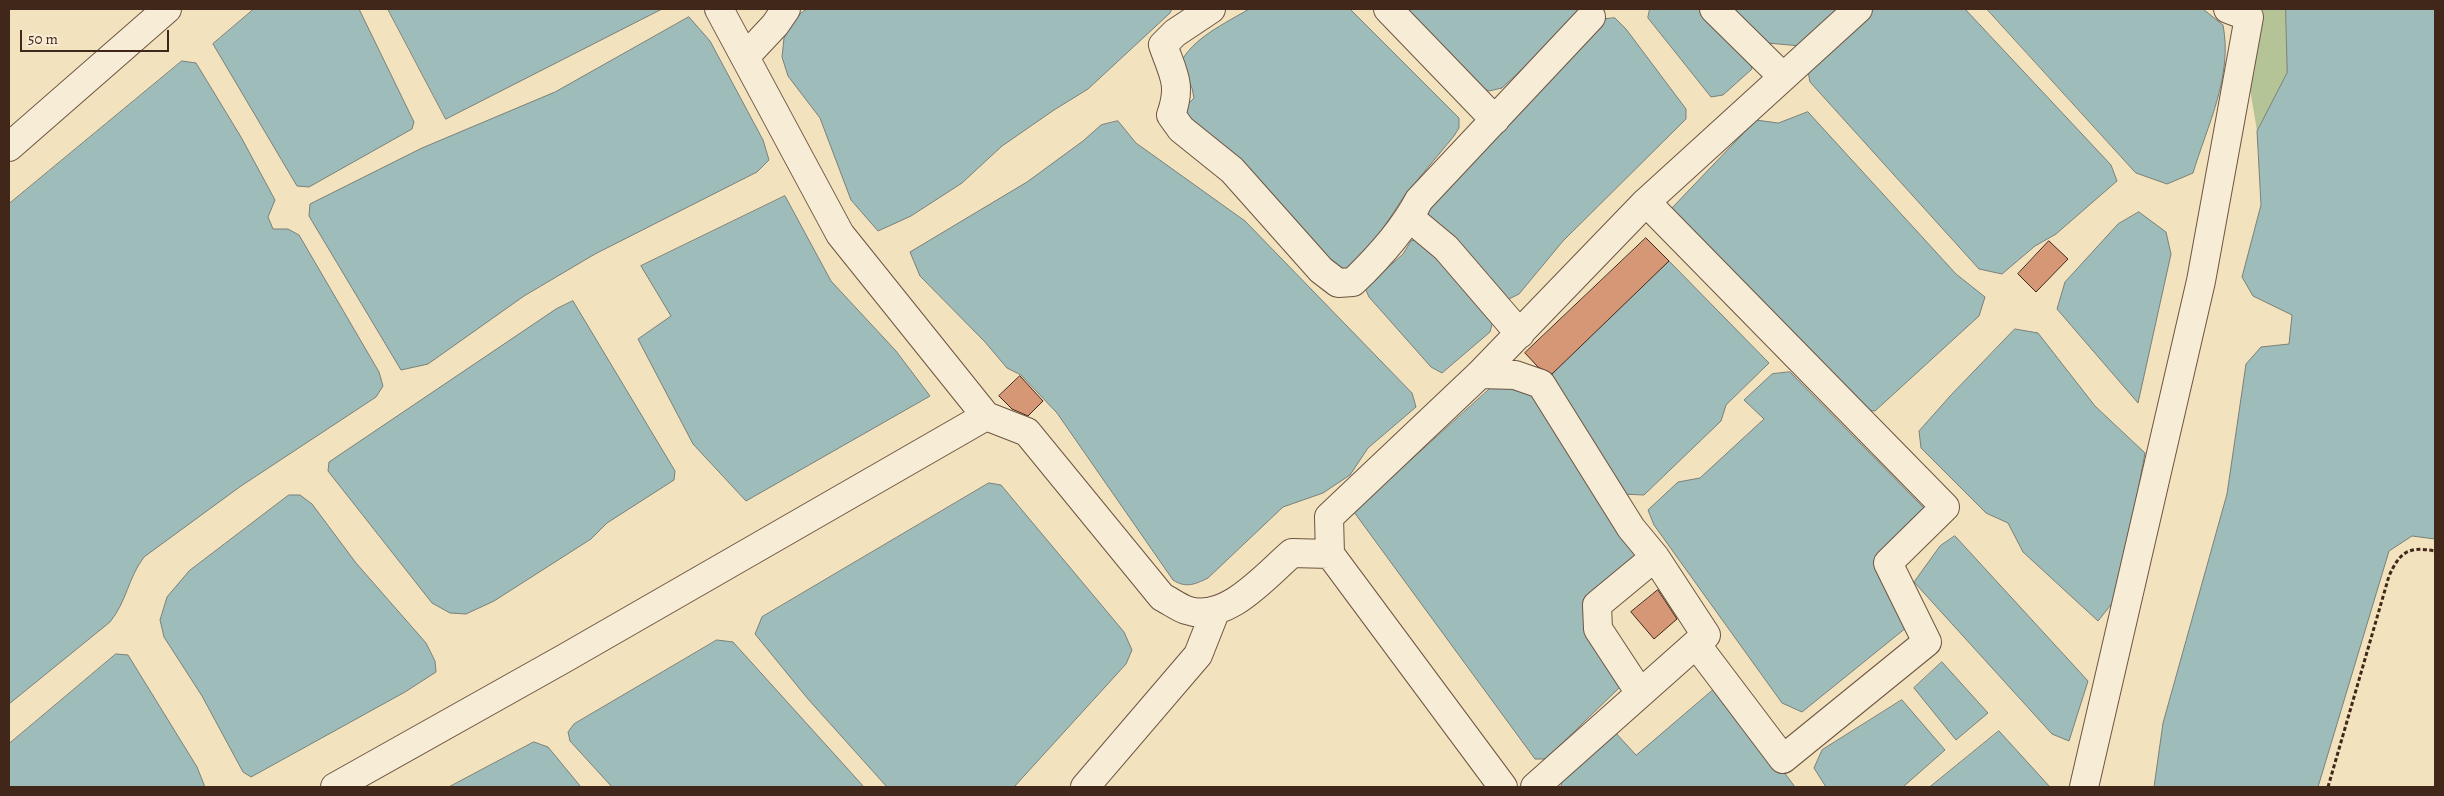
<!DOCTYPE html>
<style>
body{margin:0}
#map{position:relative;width:2444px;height:796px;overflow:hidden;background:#f3e2be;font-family:Alegreya,serif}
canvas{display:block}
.frame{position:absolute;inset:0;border:10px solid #41261a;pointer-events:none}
.scale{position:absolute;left:20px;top:30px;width:149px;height:22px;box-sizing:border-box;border:2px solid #41261a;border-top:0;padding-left:6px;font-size:15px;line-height:18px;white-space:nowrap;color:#41261a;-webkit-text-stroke:4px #f7ecd5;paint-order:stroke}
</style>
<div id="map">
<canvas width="2444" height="796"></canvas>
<div class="frame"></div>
<div class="scale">50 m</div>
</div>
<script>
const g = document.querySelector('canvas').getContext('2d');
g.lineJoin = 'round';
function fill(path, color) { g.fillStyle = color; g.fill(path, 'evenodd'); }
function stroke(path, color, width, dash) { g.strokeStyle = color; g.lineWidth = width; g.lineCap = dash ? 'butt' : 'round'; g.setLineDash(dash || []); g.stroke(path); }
fill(new Path2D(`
 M 2262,9 L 2286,9 L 2287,73 L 2257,131 L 2248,77 Z`), '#b5c496');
const water = new Path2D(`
 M 254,9 L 359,9 L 414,122 L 412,129 L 309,187 L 297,186 L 213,44 Z
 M 388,9 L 662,9 L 446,119 Z
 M 807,9 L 1172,9 L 1170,13 L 1088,89 L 1054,110 L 1002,146 L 962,183 L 911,216 L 878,231 L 851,200 L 820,118 L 788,76 L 782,57 L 784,38 L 793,19 Z
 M 1249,9 L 1350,9 L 1459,118 L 1459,128 L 1454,136 L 1405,195 L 1366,254 L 1343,276 C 1306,234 1270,192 1231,153 C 1217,139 1194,130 1185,113 L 1187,105 L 1194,98 L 1192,88 L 1180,64 C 1192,38 1226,23 1249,9 Z
 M 1397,9 L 1580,9 L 1577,17 L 1502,88 L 1489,91 L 1475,85 Z
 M 1650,9 L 1708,9 L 1747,52 L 1752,69 L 1723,95 L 1711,97 L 1648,18 Z
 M 1730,9 L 1844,9 L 1801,46 L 1767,43 Z
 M 1874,9 L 1965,9 L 2111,165 L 2117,181 L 2056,234 L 2035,246 L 2002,274 L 1979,269 L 1810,82 L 1807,66 Z
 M 1987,9 L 2203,9 L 2223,25 C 2233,76 2207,126 2193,173 L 2167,184 L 2136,173 Z
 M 2286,9 L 2435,9 L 2435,539 L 2412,536 L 2389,551 L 2318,787 L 2154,787 L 2163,723 L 2227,494 L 2246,364 L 2261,347 L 2289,344 L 2292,315 L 2253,296 L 2242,277 L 2261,205 L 2257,131 L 2287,73 Z
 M 689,17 L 710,41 L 763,140 L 769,160 L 757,172 L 595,254 L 524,296 L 428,364 L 401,370 L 309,216 L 310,204 L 422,148 L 555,92 Z
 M 1615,18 L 1626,29 L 1686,109 L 1686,119 L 1563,241 L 1519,294 L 1509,299 L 1491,289 L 1423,212 L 1604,19 Z
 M 182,61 L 196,63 L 241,137 L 275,200 L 268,217 L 273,229 L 288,229 L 299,235 L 379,372 L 383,386 L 376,397 L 241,486 L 144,557 C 128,578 127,601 110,622 L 9,704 L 9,204 Z
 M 1808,112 L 1956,274 L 1985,297 L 1979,316 L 1875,411 L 1858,409 L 1671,209 L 1756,120 L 1778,123 Z
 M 1118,121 L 1136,143 L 1245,221 L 1412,393 L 1416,407 L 1368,448 L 1350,475 L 1323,493 L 1283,507 L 1208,578 C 1194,585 1185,588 1173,580 L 1057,413 L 1021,375 L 1007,368 L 985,342 L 920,276 L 910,252 L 1027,182 L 1083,141 L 1101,125 Z
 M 785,196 L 831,281 L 896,351 L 930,396 L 746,501 L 693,444 L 638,339 L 671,316 L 641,266 Z
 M 2139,212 L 2166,232 L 2171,254 L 2138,403 L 2057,309 L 2065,282 L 2118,224 Z
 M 1425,240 L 1494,317 L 1490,332 L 1442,373 L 1431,367 L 1369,297 L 1365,288 L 1403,254 L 1411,241 Z
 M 1669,261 L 1769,363 L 1726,405 L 1721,421 L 1644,495 L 1621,494 L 1549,377 Z
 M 573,301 L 675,471 L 674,480 L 607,523 L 591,539 L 494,601 L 466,614 L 450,613 L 432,603 L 328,471 L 329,462 L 556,309 Z
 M 2015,329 L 2038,333 L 2095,406 L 2145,453 L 2118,596 L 2098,621 L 2023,552 L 2008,523 L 1986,513 L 1921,448 L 1919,431 L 1951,395 Z
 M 1790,372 L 1924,508 L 1879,553 L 1912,623 L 1802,712 L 1782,703 L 1654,525 L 1648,510 L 1678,482 L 1700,478 L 1764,419 L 1744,400 L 1772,374 Z
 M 1495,384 L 1530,387 L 1637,555 L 1591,601 L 1620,687 L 1546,759 L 1535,759 L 1354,512 Z
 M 989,483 L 1001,485 L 1124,632 L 1132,650 L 1126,664 L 1014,787 L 887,787 L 808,699 L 755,634 L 762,617 Z
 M 289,495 L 300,495 L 312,504 L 356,563 L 426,643 L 435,661 L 436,672 L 405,692 L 251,777 L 243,772 L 202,696 L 164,637 L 160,620 L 167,597 L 189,571 Z
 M 1955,536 L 2088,681 L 2069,741 L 2052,734 L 1914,582 L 1940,546 Z
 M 717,640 L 733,642 L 864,787 L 612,787 L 570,741 L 568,732 L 574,724 Z
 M 116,654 L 128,655 L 197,767 L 205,787 L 9,787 L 9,744 Z
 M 1942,662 L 1988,713 L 1956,740 L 1914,688 Z
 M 1719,685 L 1795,787 L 1561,787 L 1562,779 L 1613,730 L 1636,755 Z
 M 1902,700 L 1945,750 L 1903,787 L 1826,787 L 1814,768 L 1822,750 Z
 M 1999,731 L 2050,787 L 1930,787 Z
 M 534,742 L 548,747 L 581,787 L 449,787 Z`);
fill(water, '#9ebcb9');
stroke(water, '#798079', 1);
const building = new Path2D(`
 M 1646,238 L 1669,261 L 1552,374 L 1538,367 L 1525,353 Z
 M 2049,241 L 2068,259 L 2036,292 L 2018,274 Z
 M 1020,376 L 1043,401 L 1028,416 L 1012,409 L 999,396 Z
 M 1658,590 L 1677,619 L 1654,639 L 1631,612 Z`);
fill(building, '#d59776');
stroke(building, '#41261a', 1);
const minor = new Path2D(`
 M 719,9 L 840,234 L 986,416 L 1027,432 L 1162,597 C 1170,601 1178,607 1186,610 C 1226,624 1265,576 1292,553 L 1330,554 L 1503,787
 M 1211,9 L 1175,33 L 1163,45 C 1173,74 1182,84 1171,115 L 1181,129 L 1232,170 L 1321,270 L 1338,283 L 1353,282 C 1378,258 1403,231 1419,200 L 1591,17
 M 1388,9 L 1495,120
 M 1714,9 L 1782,76
 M 745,57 L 775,25 L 786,9
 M 9,147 L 167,9
 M 1646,202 L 1945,507 L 1888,563 L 1927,642 L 1783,759 L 1696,644
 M 1410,218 L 1446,248 L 1520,334
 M 1480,374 L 1515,375 L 1541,384 L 1631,528 L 1655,557 L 1706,635 L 1535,787
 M 1330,554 L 1329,517 L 1480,374 L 1646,202 L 1858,9
 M 1640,693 L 1598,629 L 1597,605 L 1655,557
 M 335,787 L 565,658 L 986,416
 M 1085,787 L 1198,655 L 1215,612
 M 2084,787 L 2201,281 L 2249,17 L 2228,9`);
stroke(minor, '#6e5543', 30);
stroke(new Path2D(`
 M 2328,787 L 2389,576 C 2400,552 2408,546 2435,551`), '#41261a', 3, [4, 2.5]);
stroke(minor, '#f7ecd5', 28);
</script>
